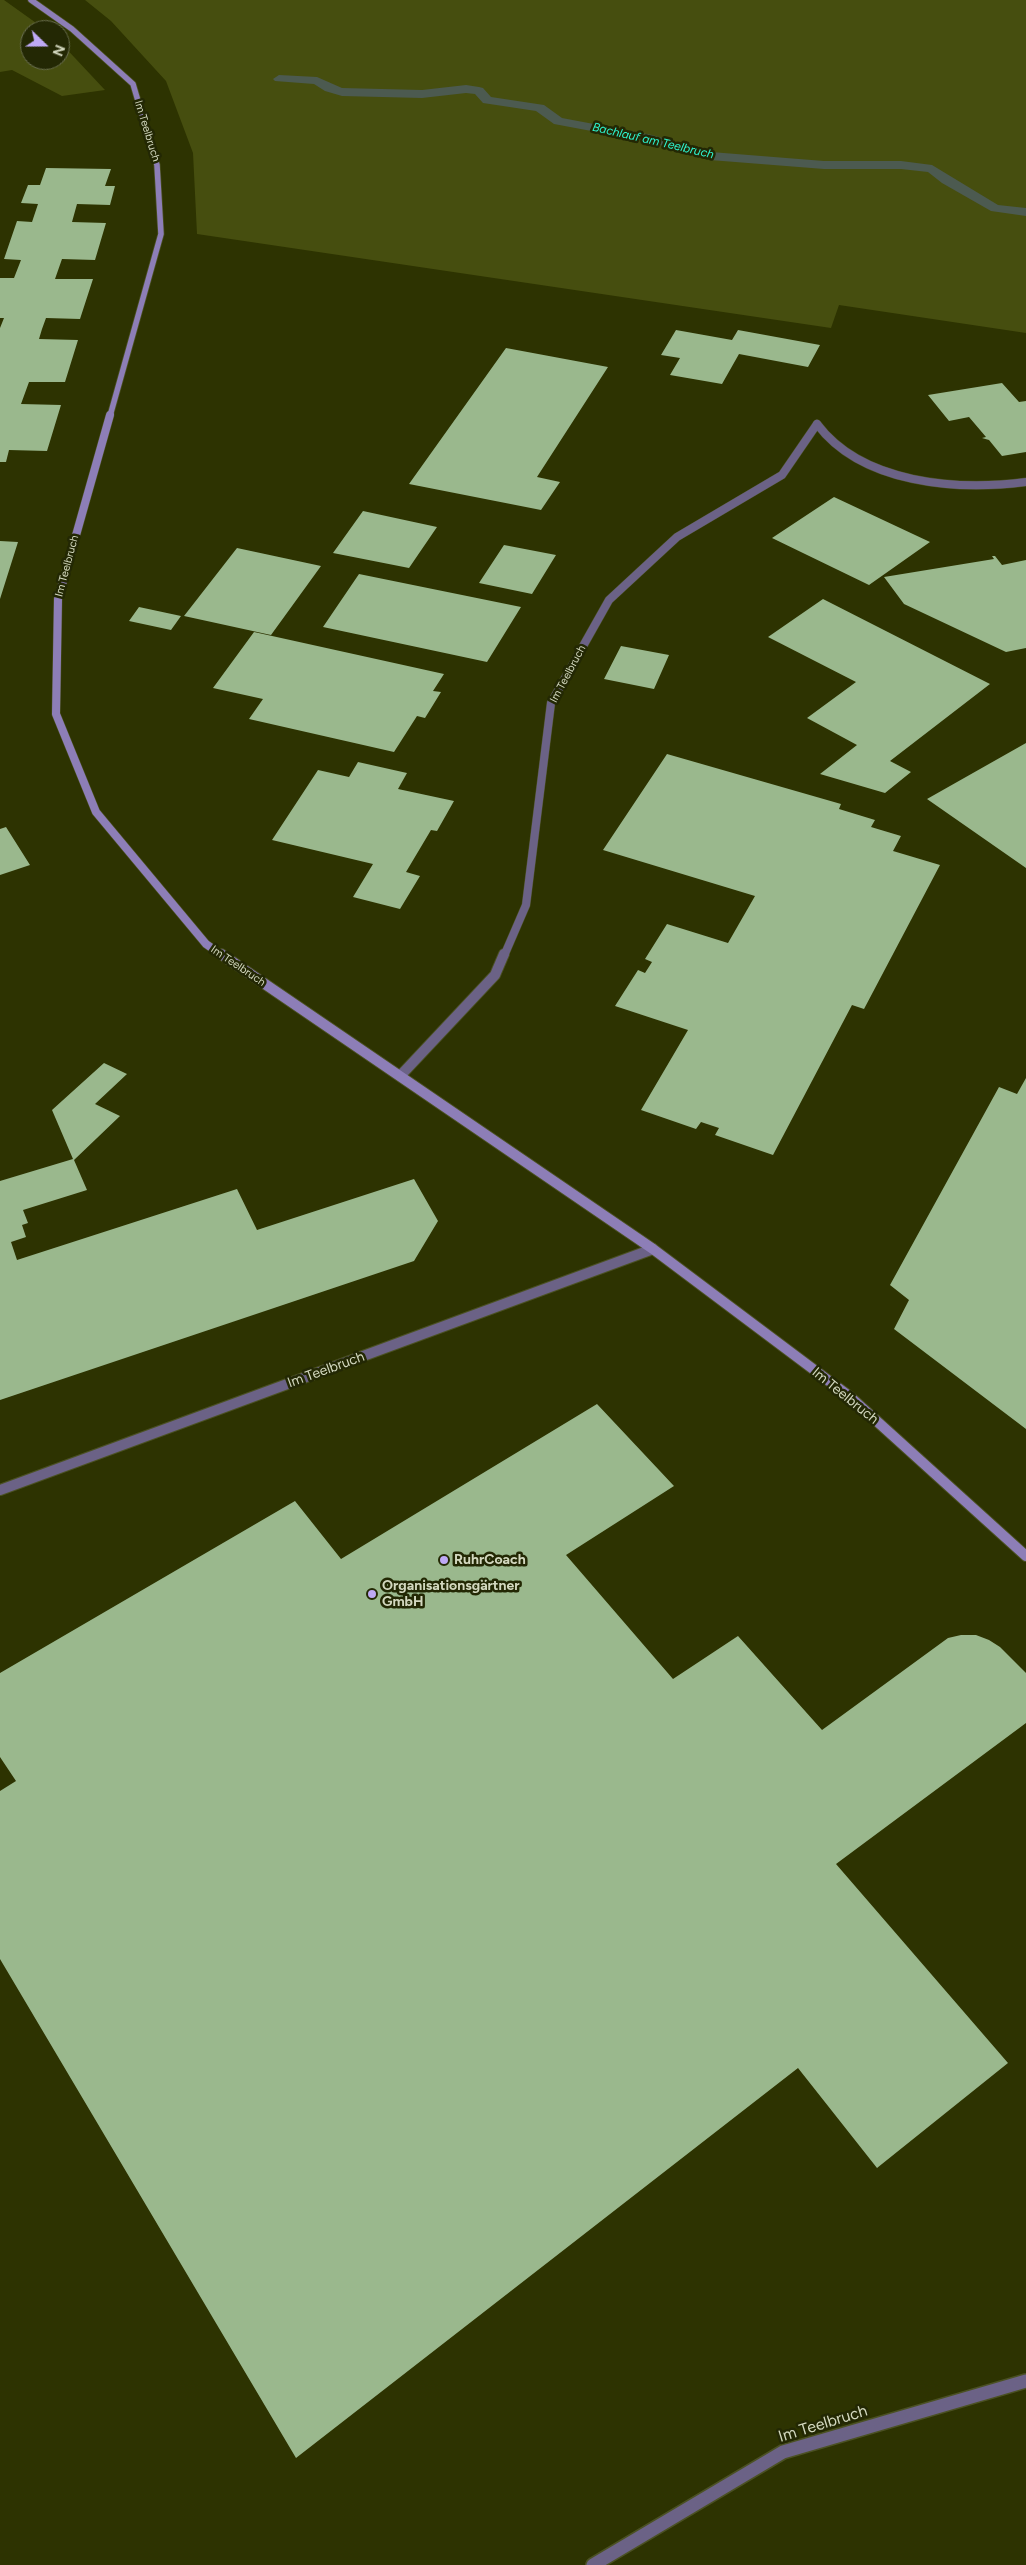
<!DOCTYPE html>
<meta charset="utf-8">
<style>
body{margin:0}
#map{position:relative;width:1026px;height:2565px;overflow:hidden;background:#2d3301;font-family:Figtree,sans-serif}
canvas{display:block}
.north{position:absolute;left:20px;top:20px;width:50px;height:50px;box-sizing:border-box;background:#232804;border:1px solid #696e4f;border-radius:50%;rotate:112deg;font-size:14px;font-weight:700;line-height:20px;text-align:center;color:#d3d8bf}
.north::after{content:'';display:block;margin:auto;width:18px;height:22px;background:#bea9f5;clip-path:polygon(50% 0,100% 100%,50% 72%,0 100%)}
</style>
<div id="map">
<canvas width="1026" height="2565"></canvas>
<div class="north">N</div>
</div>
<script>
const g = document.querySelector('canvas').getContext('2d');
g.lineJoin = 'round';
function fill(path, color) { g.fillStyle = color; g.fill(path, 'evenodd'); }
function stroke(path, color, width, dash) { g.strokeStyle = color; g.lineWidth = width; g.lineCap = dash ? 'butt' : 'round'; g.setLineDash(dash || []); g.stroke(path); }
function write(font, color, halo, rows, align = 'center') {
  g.font = font + ' Figtree,sans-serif'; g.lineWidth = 5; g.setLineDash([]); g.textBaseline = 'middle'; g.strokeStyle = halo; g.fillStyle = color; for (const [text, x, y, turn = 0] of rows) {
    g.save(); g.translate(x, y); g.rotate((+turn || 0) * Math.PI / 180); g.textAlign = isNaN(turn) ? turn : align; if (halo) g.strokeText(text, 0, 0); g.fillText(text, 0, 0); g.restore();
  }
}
fill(new Path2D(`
 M 0,0 L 4,0 L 46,30 L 30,30 L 30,60 L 60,60 L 60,42 L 105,90 L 62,96 L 12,70 L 0,72 Z
 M 85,0 L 1026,0 L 1026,333 L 839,305 L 831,328 L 197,234 L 193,153 L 166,81 L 111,21 Z`), '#464e0f');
fill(new Path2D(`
 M 279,75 L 317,77 L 342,88 L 422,90 L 466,85 L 479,87 L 483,88 L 491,97 L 544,105 L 562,118 L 652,135 L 711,152 L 824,161 L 901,161 L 932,165 L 998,205 L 1026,208 L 1026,216 L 991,211 L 942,183 L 928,172 L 901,169 L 824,169 L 710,160 L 650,142 L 554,124 L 536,111 L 483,103 L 475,94 L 466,93 L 422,98 L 342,96 L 325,91 L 314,84 L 275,81 L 273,79 Z`), '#4c5a50');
fill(new Path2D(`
 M 46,168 L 111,169 L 105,186 L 115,186 L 110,205 L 77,204 L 72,222 L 106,223 L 95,260 L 62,259 L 55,279 L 93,279 L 80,319 L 46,318 L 42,329 L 39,339 L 78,340 L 65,382 L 29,382 L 21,404 L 61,405 L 47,451 L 9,450 L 6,462 L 0,462 L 0,328 L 4,318 L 0,318 L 0,278 L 14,278 L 21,260 L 4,259 L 17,221 L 32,222 L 38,204 L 21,203 L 28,185 L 40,185 Z
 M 676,330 L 732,340 L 738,330 L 820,345 L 808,367 L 739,354 L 722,384 L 670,375 L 680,358 L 661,355 Z
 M 506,348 L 608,367 L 537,477 L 560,482 L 541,510 L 409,484 Z
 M 1002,383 L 1019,402 L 1026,401 L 1026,452 L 1002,456 L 989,440 L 982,438 L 986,437 L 969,417 L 949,421 L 928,395 Z
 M 834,497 L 930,542 L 869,585 L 772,538 Z
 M 363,511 L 437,527 L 409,568 L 333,553 Z
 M 0,541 L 18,542 L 0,599 Z
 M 504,545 L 556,555 L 532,594 L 479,583 Z
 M 237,548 L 321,566 L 271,635 L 184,616 Z
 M 992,556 L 995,556 L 1002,565 L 1026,560 L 1026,648 L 1006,652 L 904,604 L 884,577 L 994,559 Z
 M 359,574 L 521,607 L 487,662 L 323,627 Z
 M 823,599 L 990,684 L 890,761 L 911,772 L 885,793 L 820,774 L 857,745 L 807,718 L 856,682 L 768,637 Z
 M 139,607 L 181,616 L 171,630 L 129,621 Z
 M 254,632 L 444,674 L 433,691 L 441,692 L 425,718 L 417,716 L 394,752 L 249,719 L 263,699 L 213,688 Z
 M 621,646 L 669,655 L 654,689 L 604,679 Z
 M 1026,743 L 1026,868 L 927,799 Z
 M 667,754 L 841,804 L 839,809 L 875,820 L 871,827 L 901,836 L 893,851 L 940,865 L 864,1009 L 852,1005 L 773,1155 L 715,1135 L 719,1128 L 701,1122 L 696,1129 L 641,1110 L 688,1030 L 615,1006 L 638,970 L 645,973 L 652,962 L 645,959 L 667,924 L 728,943 L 755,896 L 603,850 Z
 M 358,762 L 407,773 L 398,789 L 454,801 L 437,831 L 431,830 L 406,872 L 420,876 L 400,909 L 353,897 L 373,864 L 272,840 L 318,770 L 349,777 Z
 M 6,827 L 30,865 L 0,875 L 0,829 Z
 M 104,1063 L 127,1074 L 95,1104 L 120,1116 L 74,1160 L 87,1190 L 23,1210 L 28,1223 L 22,1225 L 26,1237 L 11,1242 L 17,1260 L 237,1189 L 257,1230 L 414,1179 L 438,1221 L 414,1261 L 0,1400 L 0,1181 L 73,1159 L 52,1110 Z
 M 1026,1078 L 1026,1429 L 894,1329 L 909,1300 L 890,1285 L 999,1087 L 1017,1094 Z
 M 597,1404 L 674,1486 L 566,1555 L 673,1679 L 738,1636 L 822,1730 L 948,1638 L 961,1635 L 976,1635 L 989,1640 L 1000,1647 L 1026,1673 L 1026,1723 L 836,1864 L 1008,2063 L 877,2168 L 798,2068 L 296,2458 L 0,1959 L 0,1791 L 16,1781 L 0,1757 L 0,1673 L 295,1501 L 341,1559 Z`), '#9ab88d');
const lane = new Path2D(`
 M 817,424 C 862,484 957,491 1026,482`);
const streetFar2 = new Path2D(`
 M 504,956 L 526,905 L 551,703 L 609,600 L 677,537 L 782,475 L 817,424`);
const streetFar1 = new Path2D(`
 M 401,1075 L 495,975 L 504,954
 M 0,1490 L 653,1249`);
const street = new Path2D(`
 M 593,2565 L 783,2452 L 1026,2381`);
const secondaryFar2 = new Path2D(`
 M 31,0 L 72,29 L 133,84 L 157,165 L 161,234 L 110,416`);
const secondaryFar1 = new Path2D(`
 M 110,415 L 58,599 L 56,714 L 96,812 L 206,944 L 223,956`);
const secondary = new Path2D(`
 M 221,954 L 653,1249 L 849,1396 L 1026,1556`);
stroke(lane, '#4b5123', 9);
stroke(streetFar2, '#4b5123', 9);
stroke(streetFar1, '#4b5123', 12);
stroke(street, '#4b5123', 16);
stroke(secondaryFar2, '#4b5123', 7);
stroke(secondaryFar1, '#4b5123', 9);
stroke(secondary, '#4b5123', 12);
stroke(lane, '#6b6286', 8);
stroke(streetFar2, '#6b6286', 8);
stroke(streetFar1, '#6b6286', 10);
stroke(street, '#6b6286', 13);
stroke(secondaryFar2, '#8d7eb7', 5.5);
stroke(secondaryFar1, '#8d7eb7', 8);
stroke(secondary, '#8d7eb7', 10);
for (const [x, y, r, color] of [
 [444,1560,5,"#bea9f5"],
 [372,1594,5,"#bea9f5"]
]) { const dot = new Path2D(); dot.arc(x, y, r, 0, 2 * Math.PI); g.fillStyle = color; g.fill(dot); stroke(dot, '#232804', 2); }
write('11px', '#d3d8bf', '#232804', [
 ["Im Teelbruch",147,131,73],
 ["Im Teelbruch",67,566,-75],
 ["Im Teelbruch",568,674,-62],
 ["Im Teelbruch",238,966,34]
]);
write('italic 12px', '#2ef6d2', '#232804', [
 ["Bachlauf am Teelbruch",653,141,13]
]);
write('14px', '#d3d8bf', '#232804', [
 ["Im Teelbruch",326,1370,-20],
 ["Im Teelbruch",845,1396,39]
]);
write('bold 14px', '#d3d8bf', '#232804', [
 ["RuhrCoach",454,1560],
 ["Organisationsgärtner",382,1586],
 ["GmbH",382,1602]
], 'left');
write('16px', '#d3d8bf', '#232804', [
 ["Im Teelbruch",823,2424,-17]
]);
</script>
